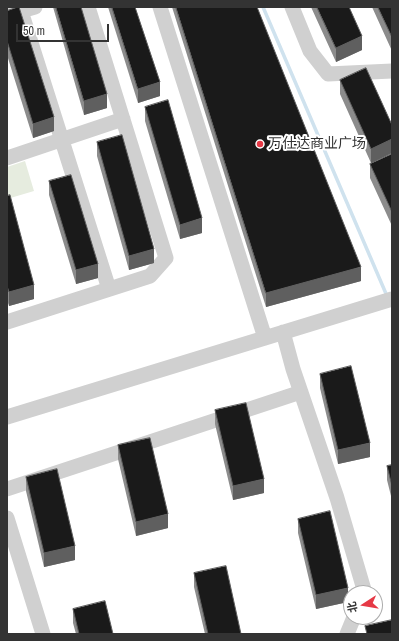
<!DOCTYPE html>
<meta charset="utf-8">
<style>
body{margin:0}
#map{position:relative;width:399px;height:641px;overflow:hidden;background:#fff;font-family:"Archivo Narrow","Noto Sans SC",sans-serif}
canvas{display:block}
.frame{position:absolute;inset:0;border:8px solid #333;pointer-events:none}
.north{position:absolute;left:343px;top:585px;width:40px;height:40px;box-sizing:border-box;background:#fff;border:1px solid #adadad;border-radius:50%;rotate:258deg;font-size:11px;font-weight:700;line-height:16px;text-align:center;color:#333}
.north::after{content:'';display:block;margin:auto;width:14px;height:18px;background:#e63946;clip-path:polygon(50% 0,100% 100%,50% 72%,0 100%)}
.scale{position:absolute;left:16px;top:24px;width:93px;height:18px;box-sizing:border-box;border:2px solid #333;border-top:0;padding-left:5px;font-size:12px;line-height:14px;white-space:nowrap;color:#333;-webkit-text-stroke:3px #fff;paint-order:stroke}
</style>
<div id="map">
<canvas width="399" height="641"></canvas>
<div class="frame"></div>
<div class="north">北</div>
<div class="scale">50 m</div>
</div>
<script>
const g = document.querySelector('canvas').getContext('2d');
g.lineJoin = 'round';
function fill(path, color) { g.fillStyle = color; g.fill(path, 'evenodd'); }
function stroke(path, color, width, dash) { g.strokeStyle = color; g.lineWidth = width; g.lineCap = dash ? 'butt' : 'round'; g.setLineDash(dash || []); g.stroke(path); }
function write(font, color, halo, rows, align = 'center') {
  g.font = font + ' "Archivo Narrow","Noto Sans SC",sans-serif'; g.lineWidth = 4; g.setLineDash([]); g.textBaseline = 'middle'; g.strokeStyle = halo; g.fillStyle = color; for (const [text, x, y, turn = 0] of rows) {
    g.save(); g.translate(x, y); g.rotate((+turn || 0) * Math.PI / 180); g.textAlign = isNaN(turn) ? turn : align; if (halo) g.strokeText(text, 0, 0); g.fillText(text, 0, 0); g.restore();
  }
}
fill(new Path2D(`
 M 25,161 L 34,191 L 7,199 L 7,167 Z`), '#e6ecdf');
stroke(new Path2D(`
 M 263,7 L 387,296`), '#cfe2ee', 3.5);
stroke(new Path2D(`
 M 160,7 L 265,338
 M 292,7 L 310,51 L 328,74 L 392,71
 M 21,11 L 109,289
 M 7,15 L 35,7
 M 7,158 L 123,119
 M 7,322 L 150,276 L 166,258 L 88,7
 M 283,332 L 293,369 L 337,498 L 365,593
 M 7,417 L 392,299
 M 7,489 L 301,392
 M 7,518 L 43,634
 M 347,634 L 354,617`), '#d0d0d0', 15);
fill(new Path2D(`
 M 53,7 L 81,7 L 107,108 L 84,115 Z
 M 108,7 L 135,7 L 160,96 L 138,103 Z
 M 172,7 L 257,7 L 361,281 L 266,307 Z
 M 311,7 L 349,7 L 362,50 L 336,62 Z
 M 372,7 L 392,7 L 392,51 Z
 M 7,11 L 54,131 L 33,138 L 7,55 Z
 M 391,70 L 392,70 L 392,87 L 391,84 Z
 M 340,80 L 392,125 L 392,153 L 371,163 L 340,94 Z
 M 145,107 L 202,233 L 180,239 L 145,121 Z
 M 97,142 L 154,263 L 129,270 L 97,156 Z
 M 392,154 L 392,226 L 370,178 L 370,164 Z
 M 49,181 L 98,278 L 76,284 L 49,195 Z
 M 7,196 L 34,299 L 9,306 L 7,300 Z
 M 320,374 L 370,457 L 338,464 L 320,388 Z
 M 215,410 L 264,493 L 233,500 L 215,424 Z
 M 118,445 L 168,528 L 136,536 L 118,459 Z
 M 392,465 L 392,500 L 387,480 L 387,466 Z
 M 26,477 L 75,560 L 44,567 L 26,491 Z
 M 298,519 L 348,602 L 316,609 L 298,533 Z
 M 194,573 L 241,634 L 205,634 L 194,587 Z
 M 73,609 L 113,634 L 76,634 L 73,623 Z`), '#8c8c8c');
fill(new Path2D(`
 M 362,36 L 362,50 L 336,62 L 336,48 Z
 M 160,82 L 160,96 L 138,103 L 138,89 Z
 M 107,94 L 107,108 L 84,115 L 84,101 Z
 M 54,117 L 54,131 L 33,138 L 33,124 Z
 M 392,139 L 392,153 L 371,163 L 371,149 Z
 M 202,218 L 202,233 L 180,239 L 180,225 Z
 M 154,249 L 154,263 L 129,270 L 129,256 Z
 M 98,264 L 98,278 L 76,284 L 76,270 Z
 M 361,267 L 361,281 L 266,307 L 266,293 Z
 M 34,285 L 34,299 L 9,306 L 9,292 Z
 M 370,443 L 370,457 L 338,464 L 338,450 Z
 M 264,479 L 264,493 L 233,500 L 233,486 Z
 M 168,514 L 168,528 L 136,536 L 136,522 Z
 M 75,546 L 75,560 L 44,567 L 44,553 Z
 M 348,588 L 348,602 L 316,609 L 316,595 Z`), '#5f5f5f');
const building = new Path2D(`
 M 18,7 L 19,7 L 54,117 L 33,124 L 7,41 L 7,11 Z
 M 56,7 L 81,7 L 107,94 L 84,101 Z
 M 112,7 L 135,7 L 160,82 L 138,89 Z
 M 176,7 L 257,7 L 361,267 L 266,293 Z
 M 317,7 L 349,7 L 362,36 L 336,48 Z
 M 378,7 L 392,7 L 392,37 Z
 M 366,68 L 392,125 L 392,139 L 371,149 L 340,80 Z
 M 168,100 L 202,218 L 180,225 L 145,107 Z
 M 122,135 L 154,249 L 129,256 L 97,142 Z
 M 392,154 L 392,212 L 370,164 Z
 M 71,175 L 98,264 L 76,270 L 49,181 Z
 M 10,195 L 34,285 L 9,292 L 7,286 L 7,196 Z
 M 351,366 L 370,443 L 338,450 L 320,374 Z
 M 246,403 L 264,479 L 233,486 L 215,410 Z
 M 150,438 L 168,514 L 136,522 L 118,445 Z
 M 392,465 L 392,486 L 387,466 Z
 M 57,469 L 75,546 L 44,553 L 26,477 Z
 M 330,511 L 348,588 L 316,595 L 298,519 Z
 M 226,566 L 241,634 L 208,634 L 194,573 Z
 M 105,601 L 113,634 L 79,634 L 73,609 Z
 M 392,620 L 392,634 L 367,634 L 365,626 Z`);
fill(building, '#1a1a1a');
stroke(building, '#5f5f5f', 1);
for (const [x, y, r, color] of [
 [260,144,4,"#e63946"]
]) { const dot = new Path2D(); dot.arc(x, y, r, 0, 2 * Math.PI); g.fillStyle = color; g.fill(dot); stroke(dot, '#fff', 1.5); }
write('14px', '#333', '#fff', [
 ["万仕达商业广场",268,144]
], 'left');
</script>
